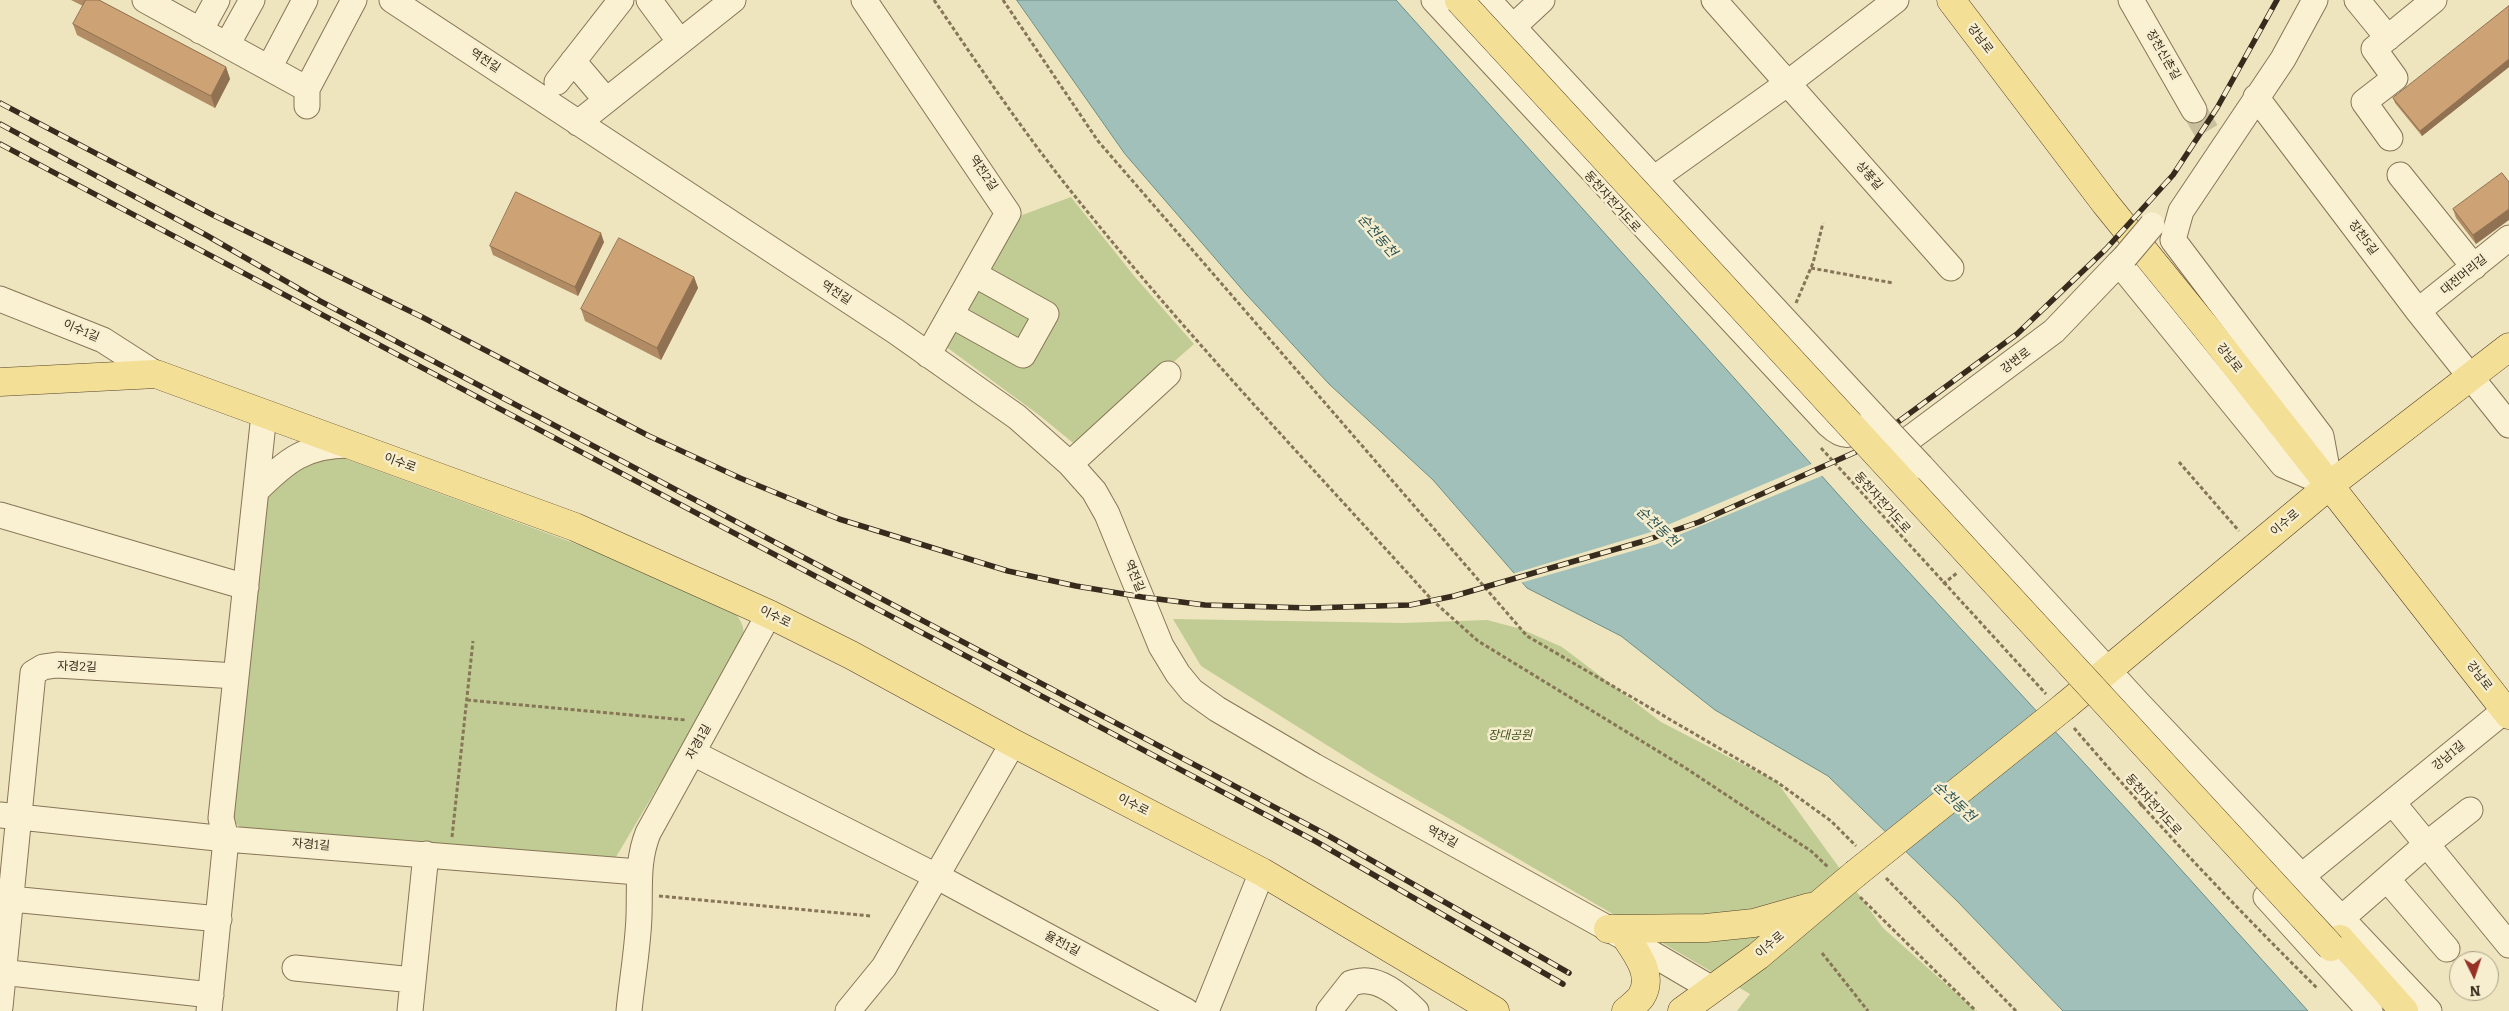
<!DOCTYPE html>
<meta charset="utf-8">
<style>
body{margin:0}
#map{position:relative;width:2509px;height:1011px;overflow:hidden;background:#eee5bf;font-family:Bitter,serif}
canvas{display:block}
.north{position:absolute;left:2449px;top:951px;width:50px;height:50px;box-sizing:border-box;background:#f6eece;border:1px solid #a9a087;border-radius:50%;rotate:176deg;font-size:14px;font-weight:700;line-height:20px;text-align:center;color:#362b1c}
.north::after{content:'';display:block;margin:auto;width:18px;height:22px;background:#973126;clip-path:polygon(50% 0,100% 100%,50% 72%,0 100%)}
</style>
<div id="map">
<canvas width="2509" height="1011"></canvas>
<div class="north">N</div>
</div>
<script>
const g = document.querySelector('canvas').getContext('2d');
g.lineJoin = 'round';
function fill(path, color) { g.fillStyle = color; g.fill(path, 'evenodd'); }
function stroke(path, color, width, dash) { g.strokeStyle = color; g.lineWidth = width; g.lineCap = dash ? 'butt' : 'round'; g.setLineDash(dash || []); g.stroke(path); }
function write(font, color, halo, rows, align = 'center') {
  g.font = font + ' Bitter,"Noto Sans KR",serif'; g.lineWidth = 5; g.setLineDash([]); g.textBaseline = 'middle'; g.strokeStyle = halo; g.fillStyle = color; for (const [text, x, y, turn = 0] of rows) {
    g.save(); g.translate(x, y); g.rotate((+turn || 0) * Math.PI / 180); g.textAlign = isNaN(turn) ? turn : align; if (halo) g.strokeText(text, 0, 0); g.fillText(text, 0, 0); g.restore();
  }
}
fill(new Path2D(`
 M 1071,197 L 1135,277 L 1194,344 L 1078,447 L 1039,415 L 945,346 L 1014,218 Z
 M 327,452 L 620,560 L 736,614 C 745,626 746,635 740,649 L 616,857 L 242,829 L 233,821 L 266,492 Z
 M 1173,619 L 1403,623 L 1487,620 L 1521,629 L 1562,647 L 1661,722 L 1777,782 L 1883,928 L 1976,1011 L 1737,1011 L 1750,994 L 1376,776 L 1201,666 Z`), '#c0cc93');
const water = new Path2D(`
 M 1017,0 L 1396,0 L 1862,521 L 2141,825 L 2308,1011 L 2063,1011 L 1958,902 L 1828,776 L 1715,710 L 1621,636 L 1527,588 L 1433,480 L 1329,384 L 1246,294 L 1125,154 Z`);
fill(water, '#a2c0ba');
stroke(water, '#698e88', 1);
fill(new Path2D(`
 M 1814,463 L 1824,475 L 1657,544 L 1520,583 L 1512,574 L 1651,532 Z`), '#eee5bf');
stroke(new Path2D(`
 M 2194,110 L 2213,142`), '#c9c09e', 25, [25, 12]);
const minor = new Path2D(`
 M 145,0 L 307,89
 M 392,0 L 895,331 L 1017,417 L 1070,464 L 1094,491 L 1107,514 L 1161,646 L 1178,674 L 1192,691 L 1217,709 L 1314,766 L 1627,939 L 1712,989
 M 649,0 L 680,42
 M 864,0 L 1008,213 L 928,355
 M 1434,0 L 1829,425 C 1846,441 1852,434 1870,424 L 1873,415 L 1488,0
 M 1714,0 L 1951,268
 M 2131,0 L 2194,110
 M 2357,0 L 2388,38
 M 200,31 L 217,0
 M 1499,35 L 1514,26 L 1542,0
 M 227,45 L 252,0
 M 573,61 L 606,100
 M 269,68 L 305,0
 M 557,82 L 621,0
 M 2256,97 L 2418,311 L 2509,425
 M 307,106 L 307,89 L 354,0
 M 578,123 L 733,0
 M 2390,138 L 2364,102 L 2395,78 L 2374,49 L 2434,0
 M 2400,175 L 2474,267
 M 1641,188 L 1788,83 L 1896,0
 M 2125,257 L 2119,263 L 2283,465 L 2330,485 L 2321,436 L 2173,240 L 2181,211 L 2283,59 L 2315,0
 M 0,299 L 103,340 L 156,374
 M 2418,311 L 2509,238
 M 951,315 L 1023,355 L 1046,314 L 974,274
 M 1901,445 L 2054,331 L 2119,263
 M 1070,464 L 1168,374
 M 1901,475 L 1912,467 L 1921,466 L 2138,703 L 2429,1011
 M 256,491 C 286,461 305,445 349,445
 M 0,515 L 246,587
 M 693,753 L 938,877 L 1186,1011
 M 2393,803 L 2509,945
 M 0,815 L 226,839 L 638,872
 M 2302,876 L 2509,707
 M 2387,879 L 2447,949
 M 2266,897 L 2370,1011
 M 0,898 L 219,919
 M 2342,918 L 2428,843 L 2470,810
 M 295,968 L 413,980
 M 0,972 L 211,995
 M 0,1007 L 33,673 L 43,667 L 57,665 L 236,676
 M 209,1011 L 226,839 L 221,818 L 264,414
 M 410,1011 L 426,854
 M 629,1011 C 632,980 638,947 639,916 C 640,886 637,861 648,833 L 769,614
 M 848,1011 L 884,967 L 1013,743
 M 1206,1011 L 1262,872
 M 1329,1011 L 1351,983 C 1356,982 1362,980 1367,981 C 1385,982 1404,999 1416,1011`);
const major = new Path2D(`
 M 1951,0 L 2105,203 L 2208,330 L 2509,715
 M 0,382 L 156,374 L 575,527 L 769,614 L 851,655 L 1013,743 L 1262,872 L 1495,1011
 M 2065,706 L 2330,485 L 2509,347
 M 1608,929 L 1706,928 L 1754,923 L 1810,907
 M 2340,939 L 2404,1011
 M 1626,1011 C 1631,1007 1637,1002 1641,997 C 1654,977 1638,955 1627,939
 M 1682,1011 L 1758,956 L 1855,874`);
stroke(minor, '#877557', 27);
stroke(major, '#54432c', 29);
stroke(new Path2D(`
 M 934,0 C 979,66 1024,133 1074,195 C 1186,335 1311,466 1432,600 L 1478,641 L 1684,767 L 1811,851 L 1828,867
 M 1003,0 L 1098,141 L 1527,636 L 1777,782 L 1831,821 L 1856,846
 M 1811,268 L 1893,283
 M 1796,303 L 1813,263 L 1823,223
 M 1821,448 L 2046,694
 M 2179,462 L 2239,531
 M 1943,584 L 1957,573
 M 467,700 L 686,720
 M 2074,728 C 2151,818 2232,904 2317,988
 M 2140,806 L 2157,792
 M 452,837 L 473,641
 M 1886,878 L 2016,1011
 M 659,896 L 871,916
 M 1860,897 L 1976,1011
 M 1822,953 L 1868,1011`), '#877557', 3, [4, 2.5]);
stroke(minor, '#f9f1d2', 25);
stroke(major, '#f3df95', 28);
const rail = new Path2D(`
 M 0,103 L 213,215 L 422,317 L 649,436 L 740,478 L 839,519 L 1008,571 L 1076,586 L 1142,597 L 1205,605 L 1310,608 L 1410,605 L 1454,596 L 1644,541 L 1699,522 L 1860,450 L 2017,334 L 2106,249 L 2173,175 L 2217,108 L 2277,0
 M 0,124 L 206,235 L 320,301 L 1327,835 L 1569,973
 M 0,144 L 1315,841 L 1563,984`);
stroke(rail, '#362b1c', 5.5);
stroke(rail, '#f6eece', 4, [11]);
const minorBridge = new Path2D(`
 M 2125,257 L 2152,225
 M 1873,415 L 1921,466`);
const majorBridge = new Path2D(`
 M 1459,0 L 2331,947
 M 1855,874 L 2065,706`);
stroke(minorBridge, '#877557', 27, []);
stroke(majorBridge, '#54432c', 29, []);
stroke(minorBridge, '#f9f1d2', 25);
stroke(majorBridge, '#f3df95', 28);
fill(new Path2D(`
 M 71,0 L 99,0 L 226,67 L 230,79 L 215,108 L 77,35 L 73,24 L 83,6 Z
 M 2509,6 L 2509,67 L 2422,136 L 2395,103 L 2393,98 Z
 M 2502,173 L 2476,244 L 2456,218 L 2453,209 Z
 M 604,242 L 578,296 L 493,255 L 490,246 Z
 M 694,277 L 698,288 L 661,360 L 585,321 L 581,309 Z`), '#b08b64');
fill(new Path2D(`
 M 2509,59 L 2509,67 L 2422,136 L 2420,131 Z
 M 226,67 L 230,79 L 215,108 L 211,96 Z
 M 2509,209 L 2509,220 L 2476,244 L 2473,235 Z
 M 601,233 L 604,242 L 578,296 L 575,287 Z
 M 694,277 L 698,288 L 661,360 L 657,348 Z`), '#907151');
const building = new Path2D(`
 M 86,0 L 99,0 L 226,67 L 211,96 L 73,24 Z
 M 2509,6 L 2509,59 L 2420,131 L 2393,98 Z
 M 2502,173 L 2509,182 L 2509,209 L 2473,235 L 2453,209 Z
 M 516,192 L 601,233 L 575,287 L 490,246 Z
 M 619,238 L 694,277 L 657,348 L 581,309 Z`);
fill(building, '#cda274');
stroke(building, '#907151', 1);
write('12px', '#362b1c', '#f6eece', [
 ["강남로",1980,39,53],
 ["장천신촌길",2163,55,60],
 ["역전길",485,61,33],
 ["역전2길",983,173,56],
 ["상풍길",1869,176,49],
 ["동천자전거도로",1612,202,48],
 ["장천5길",2363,238,53],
 ["대전머리길",2464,275,-39],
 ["역전길",836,293,33],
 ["이수1길",81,331,23],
 ["강남로",2229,358,52],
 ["강변로",2016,361,-37],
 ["이수로",400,463,20],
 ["동천자전거도로",1882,503,48],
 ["이수로",2285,523,-40],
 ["역전길",1134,576,67],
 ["이수로",775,617,26],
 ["자경2길",77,667,2],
 ["강남로",2479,676,52],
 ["자경1길",699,742,-61],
 ["강남1길",2449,756,-40],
 ["이수로",1133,805,27],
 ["동천자전거도로",2153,805,48],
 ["역전길",1442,837,29],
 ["자경1길",311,845,4],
 ["율전1길",1062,944,28],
 ["이수로",1770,945,-40]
]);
write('italic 12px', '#425322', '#f6eece', [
 ["장대공원",1510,736]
]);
write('italic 14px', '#2b5556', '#f6eece', [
 ["순천동천",1377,236,49],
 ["순천동천",1657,527,43],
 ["순천동천",1954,802,43]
]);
</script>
